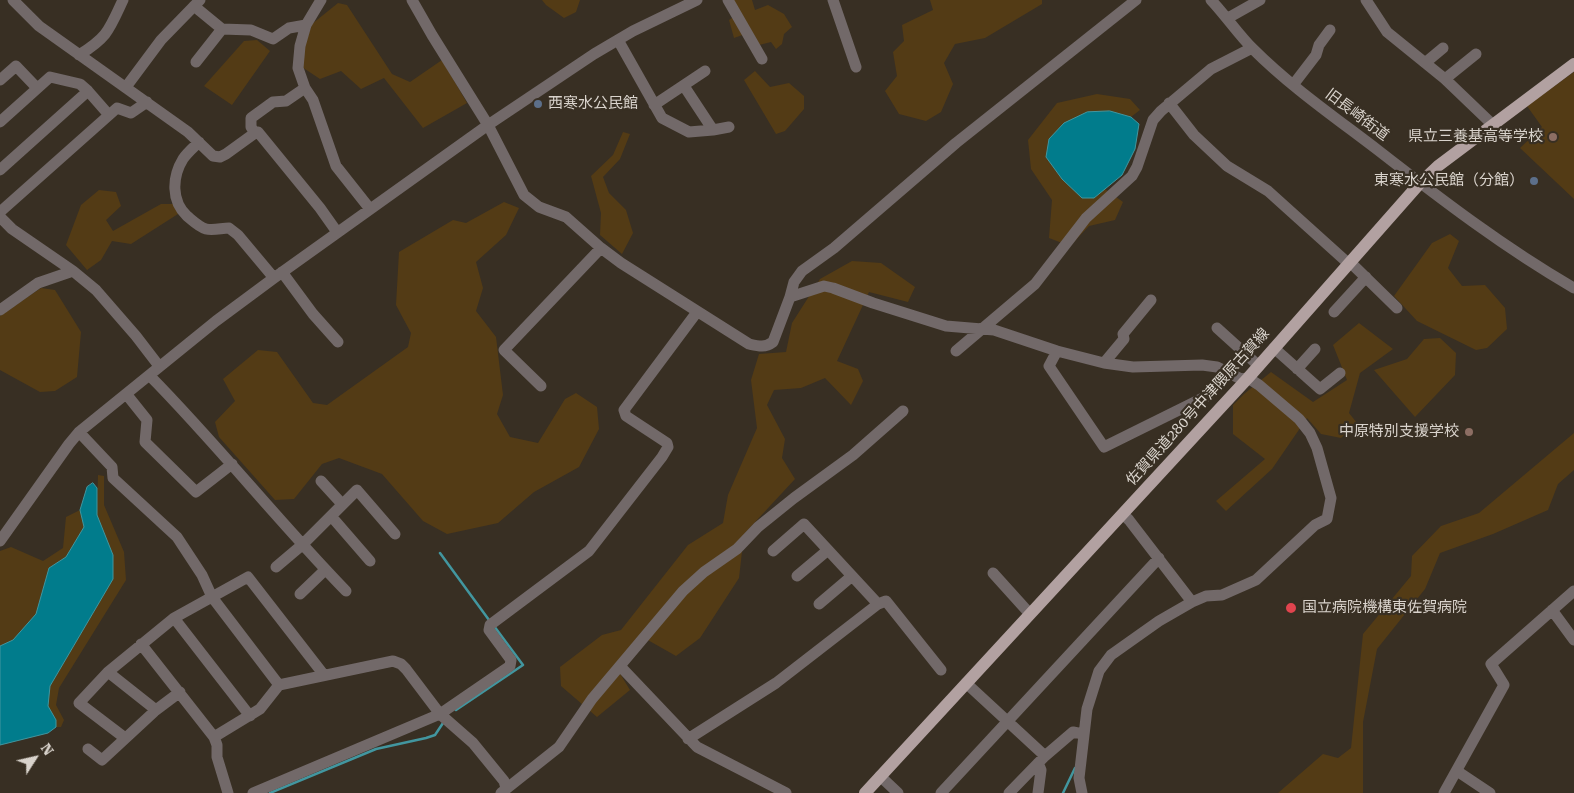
<!DOCTYPE html>
<meta charset="utf-8">
<style>
body{margin:0}
#map{position:relative;width:1574px;height:793px;overflow:hidden;background:#382f23;font-family:"Roboto Serif",serif}
canvas{display:block}
.north{position:absolute;left:10px;top:733px;width:50px;height:50px;-webkit-text-stroke:4px #382f23;paint-order:stroke;rotate:55deg;font-size:14px;font-weight:700;line-height:20px;text-align:center;color:#d9d3cc}
.north::after{content:'';display:block;margin:auto;width:18px;height:22px;background:#d9d3cc;clip-path:polygon(50% 0,100% 100%,50% 72%,0 100%)}
</style>
<div id="map">
<canvas width="1574" height="793"></canvas>
<div class="north">N</div>
</div>
<script>
const g = document.querySelector('canvas').getContext('2d');
g.lineJoin = 'round';
function fill(path, color) { g.fillStyle = color; g.fill(path, 'evenodd'); }
function stroke(path, color, width, dash) { g.strokeStyle = color; g.lineWidth = width; g.lineCap = dash ? 'butt' : 'round'; g.setLineDash(dash || []); g.stroke(path); }
function write(font, color, halo, rows, align = 'center') {
  g.font = font + ' "Roboto Serif","Noto Sans JP",serif'; g.lineWidth = 4.5; g.setLineDash([]); g.textBaseline = 'middle'; g.strokeStyle = halo; g.fillStyle = color; for (const [text, x, y, turn = 0] of rows) {
    g.save(); g.translate(x, y); g.rotate((+turn || 0) * Math.PI / 180); g.textAlign = isNaN(turn) ? turn : align; if (halo) g.strokeText(text, 0, 0); g.fillText(text, 0, 0); g.restore();
  }
}
fill(new Path2D(`
 M 542,0 L 580,0 L 576,12 L 564,18 L 546,5 Z
 M 730,0 L 752,0 L 755,10 L 768,5 L 784,14 L 792,27 L 784,34 L 782,44 L 776,49 L 771,42 L 759,45 L 751,32 L 734,38 L 729,20 L 739,13 Z
 M 930,0 L 1042,0 L 1042,4 L 985,38 L 955,44 L 944,63 L 953,84 L 941,112 L 926,121 L 899,114 L 885,91 L 897,76 L 893,52 L 904,41 L 902,25 L 933,10 Z
 M 338,3 L 347,5 L 392,74 L 410,82 L 442,60 L 467,103 L 423,128 L 384,78 L 361,89 L 341,71 L 320,79 L 302,67 L 304,48 L 312,24 Z
 M 257,40 L 270,51 L 232,105 L 204,86 L 244,41 Z
 M 755,71 L 770,87 L 789,83 L 804,96 L 804,109 L 785,131 L 776,134 L 744,80 Z
 M 1574,72 L 1574,199 L 1520,148 L 1542,127 L 1527,106 Z
 M 1097,94 L 1130,99 L 1140,110 L 1131,117 L 1110,111 L 1049,139 L 1046,157 L 1062,179 L 1094,198 L 1105,189 L 1123,202 L 1115,220 L 1089,226 L 1070,246 L 1049,238 L 1052,200 L 1031,169 L 1028,140 L 1057,103 Z
 M 623,132 L 630,134 L 620,159 L 603,177 L 609,193 L 626,210 L 633,233 L 622,254 L 600,235 L 601,213 L 591,176 L 613,155 Z
 M 99,190 L 116,192 L 121,206 L 106,220 L 113,231 L 161,204 L 175,204 L 178,214 L 131,244 L 112,241 L 101,260 L 87,270 L 66,245 L 81,205 Z
 M 504,202 L 519,208 L 506,235 L 476,262 L 483,288 L 476,311 L 496,337 L 503,395 L 497,414 L 510,437 L 538,443 L 565,399 L 576,393 L 597,407 L 599,429 L 579,467 L 534,492 L 498,523 L 447,534 L 423,521 L 382,474 L 339,458 L 322,464 L 294,499 L 275,500 L 219,437 L 215,422 L 235,401 L 223,379 L 258,350 L 277,352 L 313,403 L 327,405 L 408,347 L 411,333 L 396,305 L 399,252 L 453,220 L 466,223 Z
 M 1450,234 L 1459,241 L 1448,268 L 1462,286 L 1485,285 L 1505,308 L 1507,329 L 1487,348 L 1476,350 L 1417,321 L 1394,296 L 1432,243 Z
 M 852,261 L 881,263 L 915,287 L 908,302 L 869,292 L 837,361 L 858,369 L 863,381 L 851,405 L 825,378 L 801,388 L 774,390 L 767,405 L 785,439 L 782,458 L 795,479 L 744,534 L 739,578 L 700,638 L 676,656 L 646,639 L 619,672 L 630,690 L 597,717 L 561,686 L 560,667 L 602,635 L 621,630 L 688,545 L 723,523 L 728,495 L 757,428 L 751,380 L 759,354 L 786,352 L 792,323 L 820,279 Z
 M 41,288 L 55,290 L 81,332 L 77,377 L 55,391 L 40,392 L 0,370 L 0,316 Z
 M 1359,323 L 1393,349 L 1360,373 L 1349,413 L 1357,423 L 1341,438 L 1321,434 L 1307,418 L 1272,469 L 1226,511 L 1216,501 L 1265,459 L 1233,434 L 1233,405 L 1244,394 L 1271,372 L 1313,402 L 1347,380 L 1333,345 Z
 M 1440,338 L 1456,353 L 1455,375 L 1415,417 L 1374,370 L 1407,359 L 1424,339 Z
 M 1574,433 L 1574,470 L 1558,484 L 1548,510 L 1493,534 L 1440,553 L 1425,589 L 1377,649 L 1363,722 L 1363,793 L 1278,793 L 1323,754 L 1338,758 L 1351,748 L 1363,634 L 1411,576 L 1412,556 L 1441,526 L 1479,513 Z
 M 98,475 L 104,476 L 104,505 L 124,552 L 126,580 L 59,688 L 56,705 L 64,720 L 61,727 L 56,727 L 56,720 L 48,707 L 50,686 L 113,579 L 113,555 L 97,515 Z
 M 80,510 L 84,527 L 66,557 L 49,568 L 36,614 L 13,640 L 0,646 L 0,551 L 11,547 L 43,561 L 63,548 L 66,517 Z`), '#533b15');
const water = new Path2D(`
 M 1110,111 L 1131,117 L 1139,124 L 1135,149 L 1122,175 L 1094,198 L 1082,198 L 1062,179 L 1046,157 L 1049,139 L 1064,123 L 1087,112 Z
 M 93,483 L 97,488 L 97,515 L 113,555 L 113,579 L 50,686 L 48,706 L 56,720 L 56,727 L 48,733 L 0,745 L 0,646 L 13,640 L 36,614 L 49,568 L 66,557 L 84,527 L 80,510 L 87,487 Z`);
fill(water, '#017c8c');
stroke(water, '#42969f', 1);
stroke(new Path2D(`
 M 440,553 L 489,620
 M 456,710 L 523,665 L 494,626
 M 270,793 L 376,749 L 426,738 L 435,735 L 443,723
 M 1063,793 L 1075,768`), '#42969f', 2.5);
stroke(new Path2D(`
 M 13,0 L 39,26 L 188,132 L 213,156 L 220,157 L 226,154 L 255,133 L 258,132 L 320,208 L 337,232
 M 321,0 L 306,25 L 300,46 L 298,68 L 305,88 L 313,100 L 336,166 L 370,209
 M 412,0 L 432,35 L 488,125 L 524,195 L 539,207 L 566,217 L 601,248 L 621,263 L 749,344 C 758,346 765,348 773,342 L 790,297 L 824,286 L 833,288 L 873,303 L 946,326 L 994,330 L 1057,351 L 1104,363 L 1133,367 L 1202,365 L 1217,367 L 1241,379 L 1248,378 L 1259,385 L 1299,419 L 1310,433 L 1317,448 L 1331,498 L 1327,519 L 1315,525 L 1256,580 L 1222,595 L 1206,596 L 1192,602 L 1159,621 L 1111,655 L 1099,671 L 1087,709 L 1079,778 L 1082,793
 M 728,0 L 762,59
 M 833,0 L 856,67
 M 1211,0 C 1226,16 1238,34 1253,49 C 1291,87 1336,118 1379,151 C 1442,200 1505,248 1574,288
 M 1366,0 L 1387,32 L 1445,79 L 1493,125
 M 194,6 L 222,29 L 251,30 L 273,39 L 289,28 L 306,25
 M 1228,18 L 1260,0
 M 618,40 L 662,118 L 689,132 L 713,130 L 729,127
 M 79,55 C 108,37 109,30 123,0
 M 196,62 L 222,29
 M 1425,63 L 1443,48
 M 1445,79 L 1476,54
 M 0,80 L 16,66 L 37,88
 M 1293,85 L 1316,55 L 1319,45 L 1330,30
 M 684,86 L 713,130
 M 126,87 L 161,40 L 200,0
 M 1169,103 L 1194,135 L 1227,166 L 1268,191 L 1349,264 L 1353,265 L 1397,308
 M 654,105 L 705,71
 M 0,122 L 50,77 L 80,84 L 88,91
 M 255,133 L 251,127 L 251,118 L 273,102 L 286,101 L 305,88
 M 199,142 C 194,147 187,153 183,159 C 172,177 171,201 187,216 C 193,221 199,227 206,229 C 213,231 222,228 229,228 L 238,235 L 274,278
 M 0,170 L 88,91 L 109,115
 M 0,212 L 117,108 L 131,113 L 147,102
 M 0,217 L 12,229 L 73,271 L 96,290 L 136,336 L 159,366
 M 282,272 L 313,314 L 338,342
 M 790,297 L 794,282 L 802,271 L 834,248 L 956,143 L 1136,0
 M 0,310 L 38,283 L 73,271
 M 1334,312 L 1366,277
 M 1217,328 L 1259,366
 M 1274,348 L 1320,389 L 1340,373
 M 956,351 L 1035,284 L 1086,218 L 1132,176 L 1137,167 L 1153,120 L 1161,111 L 1211,69 L 1252,48
 M 1057,351 L 1049,366 L 1104,447 L 1209,395
 M 1104,363 L 1124,339 L 1123,334 L 1151,300
 M 1297,369 L 1315,349
 M 150,376 C 218,445 278,521 346,591
 M 541,386 L 504,350 L 601,248
 M 127,395 L 147,420 L 145,442 L 196,492 L 232,464
 M 79,432 L 112,467 L 113,478 L 177,537 L 202,575 L 212,597 L 279,685
 M 321,481 L 342,504
 M 1123,514 L 1129,520 L 1192,602
 M 331,516 L 370,561
 M 0,541 L 69,444 L 79,432 L 216,321 L 274,278 L 488,125 L 594,54 L 633,31 L 697,0
 M 773,551 L 804,524 L 878,604
 M 276,567 L 302,545 L 357,490 L 395,534
 M 993,573 L 1030,614
 M 797,576 L 828,550
 M 300,594 L 325,570
 M 819,604 L 852,576
 M 1552,610 L 1574,640
 M 174,618 L 250,716
 M 141,644 L 214,737 L 217,745 L 217,757 L 228,793
 M 620,666 L 697,747 L 786,793
 M 108,672 L 156,710
 M 966,683 L 1045,756
 M 214,737 L 260,709 L 279,685 L 393,661 L 401,664 L 406,669 L 440,714 L 473,743 L 504,781 L 506,788
 M 125,738 L 79,703 L 108,672 L 174,618 L 248,577 L 324,675
 M 688,739 L 776,683 L 878,604 L 886,601 L 941,670
 M 88,749 L 102,760 L 156,710 L 180,692
 M 1457,771 L 1490,793
 M 880,776 L 898,793
 M 253,793 L 440,714 L 510,666 L 511,660 L 489,630 L 490,625 L 589,551 L 662,457 L 668,447 L 667,443 L 626,416 L 624,410 L 697,312
 M 501,793 L 559,747 L 592,699 L 683,591 L 704,572 L 737,549 L 758,527 L 794,498 L 853,455 L 903,411
 M 941,793 L 1159,558
 M 1009,793 L 1045,756 L 1073,732 L 1083,734
 M 1038,793 L 1041,770 L 1038,763
 M 1444,793 L 1504,685 L 1491,664 L 1574,591`), '#726969', 11);
stroke(new Path2D(`
 M 865,793 L 1248,378 L 1420,183 L 1438,166 L 1574,64`), '#b2a1a1', 12);
for (const [x, y, r, color] of [
 [538,104,5,"#5c6f8a"],
 [1553,137,5,"#8d6e63"],
 [1534,181,5,"#5c6f8a"],
 [1469,432,5,"#8d6e63"],
 [1291,608,6,"#e0444e"]
]) { const dot = new Path2D(); dot.arc(x, y, r, 0, 2 * Math.PI); g.fillStyle = color; g.fill(dot); stroke(dot, '#382f23', 2); }
write('15px', '#d9d3cc', '#382f23', [
 ["西寒水公民館",548,104,"left"],
 ["県立三養基高等学校",1543,137],
 ["東寒水公民館（分館）",1524,181],
 ["中原特別支援学校",1459,432],
 ["国立病院機構東佐賀病院",1302,608,"left"]
], 'right');
write('15px', '#d9d3cc', '#382f23', [
 ["旧長崎街道",1357,115,37],
 ["佐賀県道280号中津隈原古賀線",1198,407,-48]
]);
</script>
